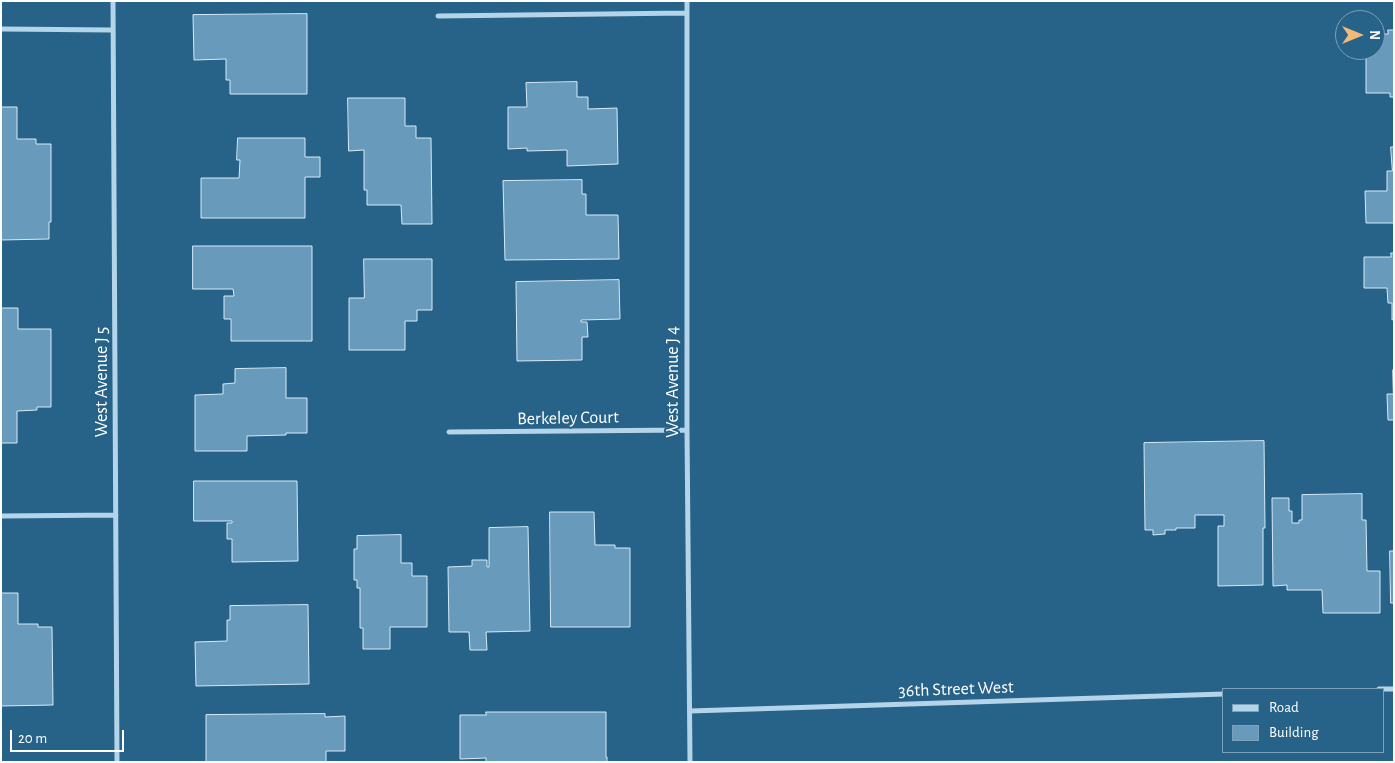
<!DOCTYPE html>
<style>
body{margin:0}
#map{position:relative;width:1395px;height:763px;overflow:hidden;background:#276288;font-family:"Alegreya Sans",sans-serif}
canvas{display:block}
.frame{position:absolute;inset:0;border:2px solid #fff;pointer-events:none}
.legend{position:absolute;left:1222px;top:688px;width:162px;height:65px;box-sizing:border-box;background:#276288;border:1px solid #7da1b8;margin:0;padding:6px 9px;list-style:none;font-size:15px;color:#fff}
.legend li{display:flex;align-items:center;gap:10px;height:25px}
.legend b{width:25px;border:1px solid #7da1b8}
.north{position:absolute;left:1335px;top:10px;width:50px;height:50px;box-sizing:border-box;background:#276288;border:1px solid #7da1b8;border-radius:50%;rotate:90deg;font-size:14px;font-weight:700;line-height:20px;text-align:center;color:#fff}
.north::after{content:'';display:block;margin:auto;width:18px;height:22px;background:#f1ba79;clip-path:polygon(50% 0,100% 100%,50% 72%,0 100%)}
.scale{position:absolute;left:10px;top:730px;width:114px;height:22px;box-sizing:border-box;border:2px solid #fff;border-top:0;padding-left:6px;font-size:15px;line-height:18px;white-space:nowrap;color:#fff;-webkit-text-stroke:4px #276288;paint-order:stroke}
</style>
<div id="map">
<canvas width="1395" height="763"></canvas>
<div class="frame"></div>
<ul class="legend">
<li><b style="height:6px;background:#b4d4e9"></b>Road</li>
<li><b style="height:14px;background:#689abb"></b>Building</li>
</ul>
<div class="north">N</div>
<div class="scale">20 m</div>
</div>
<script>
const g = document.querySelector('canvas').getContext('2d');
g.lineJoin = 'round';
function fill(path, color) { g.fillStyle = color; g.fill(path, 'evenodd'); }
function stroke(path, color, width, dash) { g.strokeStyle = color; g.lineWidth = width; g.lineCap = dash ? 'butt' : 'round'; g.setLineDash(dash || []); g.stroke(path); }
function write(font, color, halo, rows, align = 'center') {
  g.font = font + ' "Alegreya Sans",sans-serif'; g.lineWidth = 4; g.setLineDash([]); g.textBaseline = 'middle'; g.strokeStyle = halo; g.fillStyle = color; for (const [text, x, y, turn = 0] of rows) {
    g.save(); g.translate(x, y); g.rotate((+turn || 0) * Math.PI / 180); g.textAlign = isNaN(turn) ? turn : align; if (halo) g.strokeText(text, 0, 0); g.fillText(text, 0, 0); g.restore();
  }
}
const building = new Path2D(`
 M 307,14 L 307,94 L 230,94 L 230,80 L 226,80 L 226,59 L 194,60 L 193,15 Z
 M 1388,30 L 1394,30 L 1394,97 L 1390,97 L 1390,93 L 1366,93 L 1366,50 L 1375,50 L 1375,34 L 1388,34 Z
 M 577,82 L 577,97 L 588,97 L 588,109 L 617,108 L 618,164 L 567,166 L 567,150 L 527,151 L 527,148 L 508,149 L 508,107 L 527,107 L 526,83 Z
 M 348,98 L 405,98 L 405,126 L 416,126 L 416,138 L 431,138 L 432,224 L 402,224 L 401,205 L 367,205 L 367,190 L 364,190 L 364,150 L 349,151 Z
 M 1,107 L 17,107 L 17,139 L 36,139 L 36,144 L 51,144 L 51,222 L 49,222 L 49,239 L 1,240 Z
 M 238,138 L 305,138 L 305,157 L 320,157 L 320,177 L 305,177 L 305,218 L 201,218 L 201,178 L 239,178 L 240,160 L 237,160 Z
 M 1391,147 L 1394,147 L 1394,223 L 1366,223 L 1365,191 L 1387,191 L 1387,171 L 1392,171 Z
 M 582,180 L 582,194 L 586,194 L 586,215 L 618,215 L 619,259 L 505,260 L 503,181 Z
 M 193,246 L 312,246 L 312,341 L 231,341 L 231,319 L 224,319 L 224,296 L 234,296 L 233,289 L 193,289 Z
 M 1391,253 L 1394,253 L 1394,319 L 1392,320 L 1392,303 L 1388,303 L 1387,288 L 1364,288 L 1364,257 L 1391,257 Z
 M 364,259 L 432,259 L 432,310 L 417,310 L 417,321 L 405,321 L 405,350 L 349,350 L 349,298 L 364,298 Z
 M 619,280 L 620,319 L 581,320 L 581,322 L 587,322 L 588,337 L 582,337 L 582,360 L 517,361 L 516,282 Z
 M 1,308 L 18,308 L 18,329 L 51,329 L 51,407 L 37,407 L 37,410 L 17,411 L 17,443 L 1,443 Z
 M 286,368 L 286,398 L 307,398 L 307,433 L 286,433 L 286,435 L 247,436 L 247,451 L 195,451 L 195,395 L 223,394 L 223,384 L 235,383 L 235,369 Z
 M 1393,370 L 1394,420 L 1388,420 L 1387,394 L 1393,394 Z
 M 1264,441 L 1265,528 L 1263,528 L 1263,585 L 1218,586 L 1218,526 L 1224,526 L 1224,515 L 1195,515 L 1195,528 L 1176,528 L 1176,530 L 1165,530 L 1165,534 L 1153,535 L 1153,530 L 1145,530 L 1144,443 Z
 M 194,481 L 297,481 L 298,561 L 232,562 L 232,539 L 227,539 L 227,523 L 232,523 L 232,521 L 194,521 Z
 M 1362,494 L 1362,520 L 1366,520 L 1367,571 L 1380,571 L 1380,613 L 1323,613 L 1322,590 L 1287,590 L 1287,585 L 1273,586 L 1272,498 L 1289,498 L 1289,511 L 1292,511 L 1292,523 L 1299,523 L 1299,520 L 1302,520 L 1302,495 Z
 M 550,512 L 594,512 L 595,545 L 615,545 L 615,548 L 630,548 L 630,627 L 551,627 Z
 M 528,527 L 530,631 L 486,632 L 487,650 L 470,650 L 469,632 L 449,632 L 448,567 L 472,566 L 472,560 L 487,560 L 487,567 L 489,567 L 489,528 Z
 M 401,535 L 401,563 L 412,563 L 412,576 L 427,576 L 427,627 L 390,627 L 390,649 L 363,649 L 363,628 L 360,628 L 360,588 L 357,588 L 357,580 L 354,580 L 354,549 L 357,549 L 357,536 Z
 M 1390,551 L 1394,551 L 1394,603 L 1391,603 Z
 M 1,593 L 18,593 L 18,624 L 38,624 L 38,627 L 52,627 L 53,705 L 1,706 Z
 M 308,605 L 309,684 L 196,686 L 195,642 L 227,641 L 227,620 L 230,620 L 230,606 Z
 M 486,712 L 606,712 L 606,757 L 607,757 L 607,762 L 486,762 L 486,758 L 460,759 L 460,715 L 486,715 Z
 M 325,714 L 325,717 L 345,716 L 345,751 L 326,751 L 326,762 L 205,762 L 206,761 L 206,715 Z`);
fill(building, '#689abb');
stroke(building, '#d7ebf7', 1);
stroke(new Path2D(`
 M 113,1 L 117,762
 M 687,1 L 687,430 L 690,762
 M 438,16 L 687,13
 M 1,29 L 113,30
 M 449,432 L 687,430
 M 1,516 L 116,515
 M 1379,689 L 1394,689
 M 690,711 L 1224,694`), '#b4d4e9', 5);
write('18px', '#fff', '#276288', [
 ["West Avenue J 5",102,382,-90],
 ["West Avenue J 4",673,382,-90],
 ["Berkeley Court",568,418,-1],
 ["36th Street West",956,689,-2]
]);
</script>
